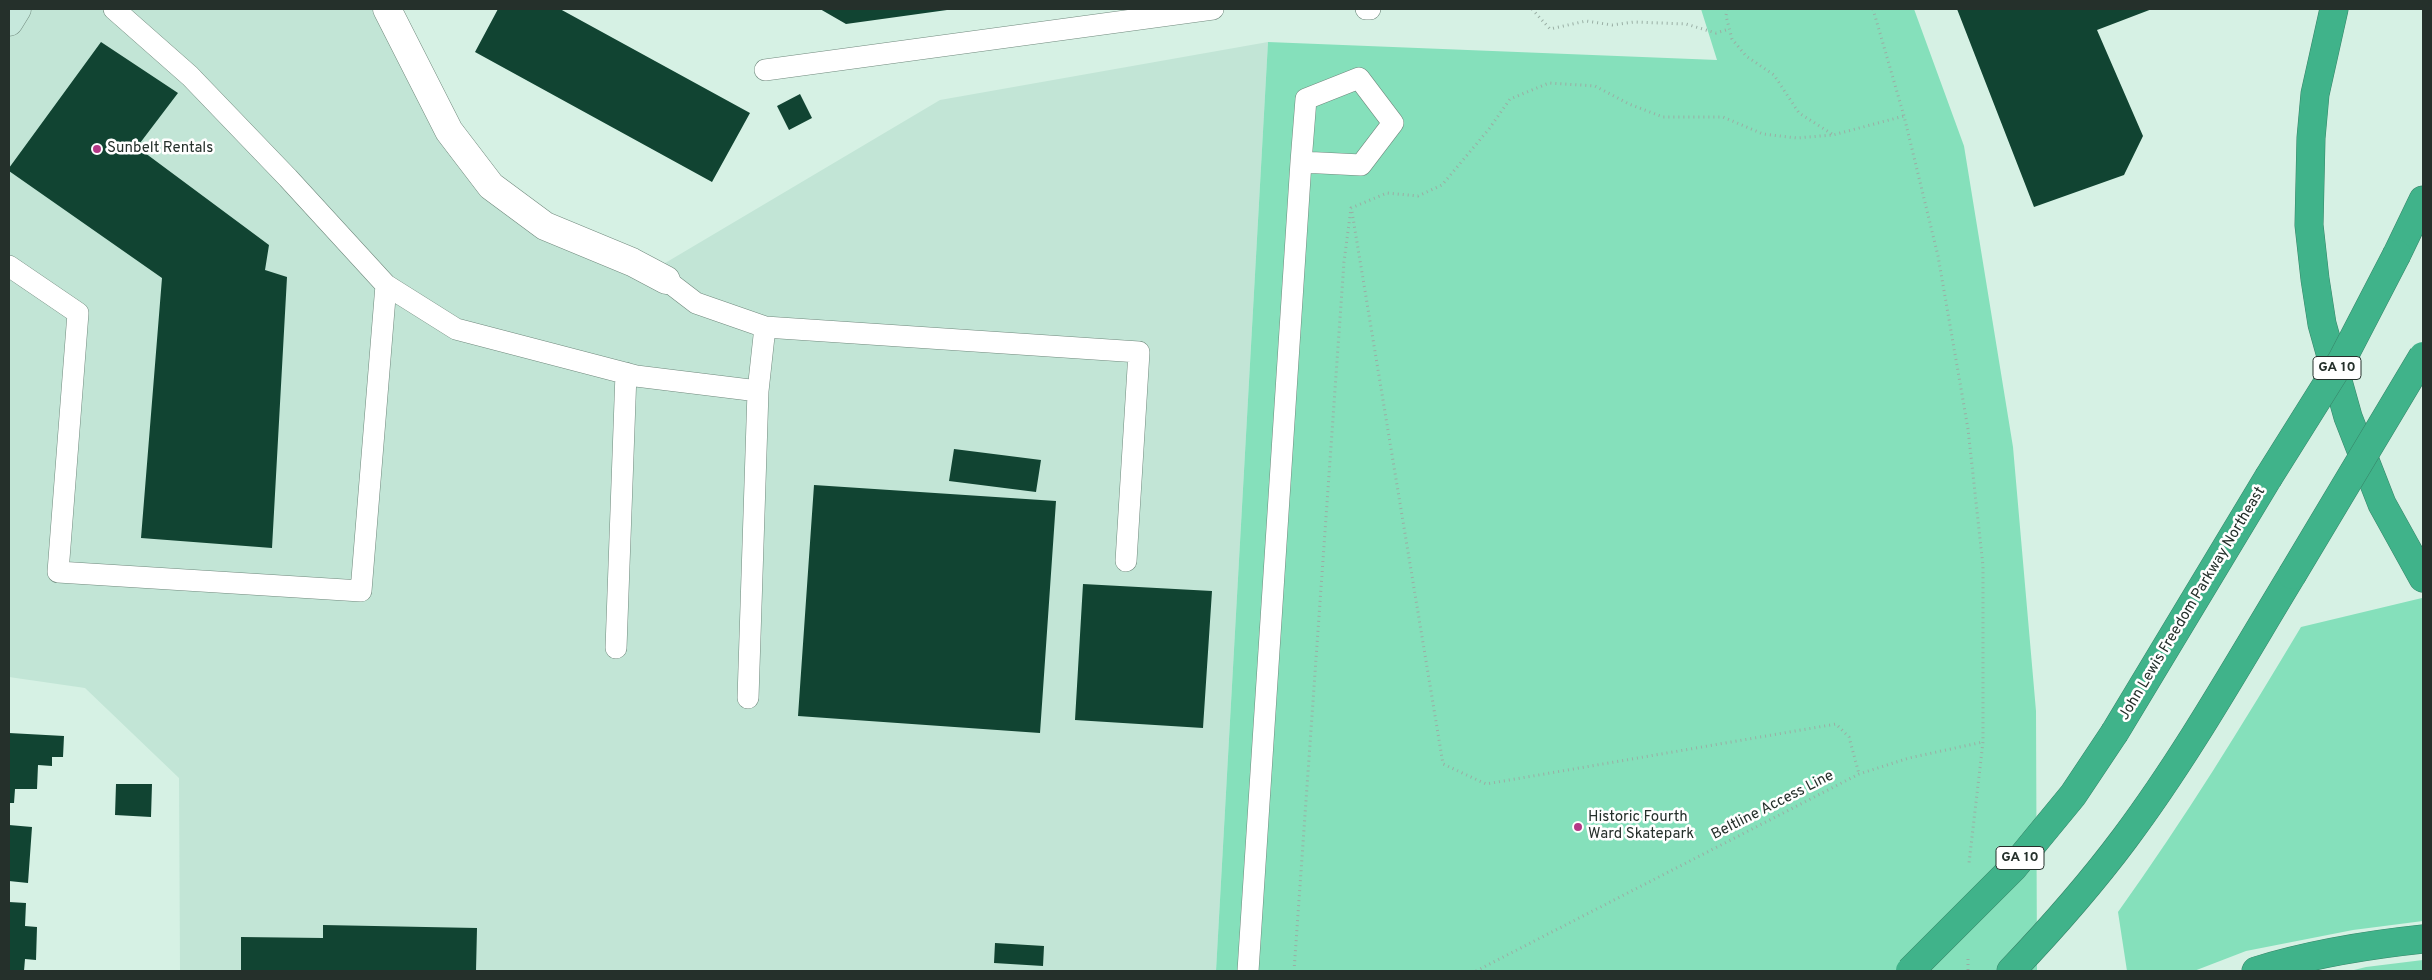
<!DOCTYPE html>
<style>
body{margin:0}
#map{position:relative;width:2432px;height:980px;overflow:hidden;background:#d6f1e4;font-family:Overpass,sans-serif}
canvas{display:block}
.frame{position:absolute;inset:0;border:10px solid #25302b;pointer-events:none}
</style>
<div id="map">
<canvas width="2432" height="980"></canvas>
<div class="frame"></div>
</div>
<script>
const g = document.querySelector('canvas').getContext('2d');
g.lineJoin = 'round';
function fill(path, color) { g.fillStyle = color; g.fill(path, 'evenodd'); }
function stroke(path, color, width, dash) { g.strokeStyle = color; g.lineWidth = width; g.lineCap = dash ? 'butt' : 'round'; g.setLineDash(dash || []); g.stroke(path); }
function write(font, color, halo, rows, align = 'center') {
  g.font = font + ' Overpass,sans-serif'; g.lineWidth = 5; g.setLineDash([]); g.textBaseline = 'middle'; g.strokeStyle = halo; g.fillStyle = color; for (const [text, x, y, turn = 0] of rows) {
    g.save(); g.translate(x, y); g.rotate((+turn || 0) * Math.PI / 180); g.textAlign = isNaN(turn) ? turn : align; if (halo) g.strokeText(text, 0, 0); g.fillText(text, 0, 0); g.restore();
  }
}
fill(new Path2D(`
 M 9,9 L 383,9 L 489,190 L 650,272 L 940,100 L 1268,42 L 1216,971 L 180,971 L 179,778 L 85,688 L 9,677 Z`), '#c2e5d6');
fill(new Path2D(`
 M 1701,9 L 1914,9 L 1964,146 L 2013,447 L 2036,711 L 2037,971 L 1216,971 L 1268,42 L 1717,60 Z
 M 2422,598 L 2423,600 L 2423,921 L 2353,930 L 2246,951 L 2194,971 L 2127,971 L 2118,912 C 2184,820 2243,724 2301,627 Z
 M 2423,960 L 2423,971 L 2350,971 L 2366,967 Z`), '#85e0bb');
fill(new Path2D(`
 M 498,9 L 560,9 L 750,113 L 712,182 L 475,52 Z
 M 820,9 L 947,9 L 947,10 L 846,24 Z
 M 1957,9 L 2152,9 L 2097,30 L 2143,136 L 2124,175 L 2034,207 Z
 M 101,42 L 178,93 L 137,147 L 269,245 L 265,270 L 287,277 L 272,548 L 141,538 L 162,278 L 9,171 L 9,168 Z
 M 800,94 L 812,118 L 789,130 L 777,106 Z
 M 954,449 L 1041,460 L 1036,492 L 949,481 Z
 M 814,485 L 1056,501 L 1040,733 L 798,716 Z
 M 1083,584 L 1212,591 L 1203,728 L 1075,720 Z
 M 9,733 L 64,736 L 63,757 L 52,757 L 52,766 L 38,765 L 37,789 L 15,789 L 14,803 L 9,803 Z
 M 116,784 L 152,784 L 151,817 L 115,815 Z
 M 9,825 L 32,827 L 28,883 L 9,881 Z
 M 9,902 L 26,903 L 25,926 L 37,927 L 36,960 L 25,959 L 24,971 L 9,971 Z
 M 323,925 L 477,928 L 476,971 L 241,971 L 241,937 L 323,938 Z
 M 995,943 L 1044,946 L 1043,966 L 994,963 Z`), '#114432');
const lane = new Path2D(`
 M 114,9 L 190,76 L 288,178 L 386,285 L 456,329 L 636,376 L 758,391 L 748,698
 M 1366,9 L 1370,9
 M 765,70 L 1213,9
 M 9,266 L 78,313 L 58,572 L 361,591 L 386,285
 M 666,280 L 696,303 L 765,327 L 1139,352 L 1126,561
 M 758,391 L 765,327
 M 616,648 L 626,373
 M 1248,971 L 1301,162 L 1306,99 L 1359,78 L 1393,123 L 1361,165 L 1301,162`);
const street = new Path2D(`
 M 387,9 L 449,131 L 491,186 L 545,226 L 632,262 L 666,280`);
const secondary = new Path2D(`
 M 9,22 L 17,9`);
const highway = new Path2D(`
 M 2334,9 L 2315,94 L 2311,138 L 2309,225 L 2315,279 L 2322,324 L 2348,417 L 2382,504 L 2423,578
 M 2397,254 L 2423,200
 M 2115,732 L 2268,478
 M 2011,971 C 2051,929 2090,885 2125,838 C 2187,755 2238,664 2292,575
 M 2256,971 C 2311,954 2366,945 2423,939`);
stroke(lane, '#70897d', 22);
stroke(street, '#70897d', 29);
stroke(secondary, '#70897d', 29);
stroke(highway, '#378569', 29);
stroke(new Path2D(`
 M 1532,9 L 1550,29 L 1586,21 L 1612,25 L 1634,22 L 1686,24 L 1716,33 L 1729,29
 M 1727,9 L 1726,16 L 1732,39 L 1746,56 L 1774,75 L 1799,113 L 1832,134
 M 1873,9 L 1904,116 L 1938,256 L 1968,429 L 1983,566 L 1983,742 L 1969,863
 M 1352,212 L 1443,764 L 1486,784 L 1836,724 L 1849,737 L 1859,774
 M 1968,959 L 1968,971
 M 1294,971 L 1344,262 L 1351,208 L 1387,193 L 1418,196 L 1442,185 L 1489,129 L 1510,99 L 1549,83 L 1595,86 L 1629,104 L 1663,117 L 1723,117 L 1763,134 L 1797,138 L 1833,135 L 1904,116
 M 1476,971 L 1859,774 L 1909,758 L 1983,742`), '#99aea4', 3, [1, 4]);
stroke(lane, '#fff', 21);
stroke(street, '#fff', 28);
stroke(secondary, '#c6e8dc', 28);
stroke(highway, '#40b38a', 28);
const highwayBridge = new Path2D(`
 M 2268,478 L 2342,360 L 2397,254
 M 2292,575 L 2423,356
 M 1910,971 L 2013,868 L 2073,795 L 2115,732`);
stroke(highwayBridge, '#378569', 29, []);
stroke(highwayBridge, '#40b38a', 28);
for (const [x, y, r, color] of [
 [97,149,5,"#b43786"],
 [1578,827,5,"#b43786"]
]) { const dot = new Path2D(); dot.arc(x, y, r, 0, 2 * Math.PI); g.fillStyle = color; g.fill(dot); stroke(dot, '#fff', 2); }
for (const [x, y, w] of [
 [2337,368,48],
 [2020,858,48]
]) { const box = new Path2D(); box.roundRect(x - w / 2, y - 11.5, w, 23, 4); g.fillStyle = '#fff'; g.fill(box); stroke(box, '#25302b', 1); }
write('bold 14px', '#25302b', null, [
 ["GA 10",2337,368],
 ["GA 10",2020,858]
]);
write('15px', '#25302b', '#fff', [
 ["Sunbelt Rentals",107,149],
 ["Historic Fourth",1588,818],
 ["Ward Skatepark",1588,835]
], 'left');
write('15px', '#25302b', '#fff', [
 ["John Lewis Freedom Parkway Northeast",2193,604,-59],
 ["Beltline Access Line",1773,806,-27]
]);
</script>
